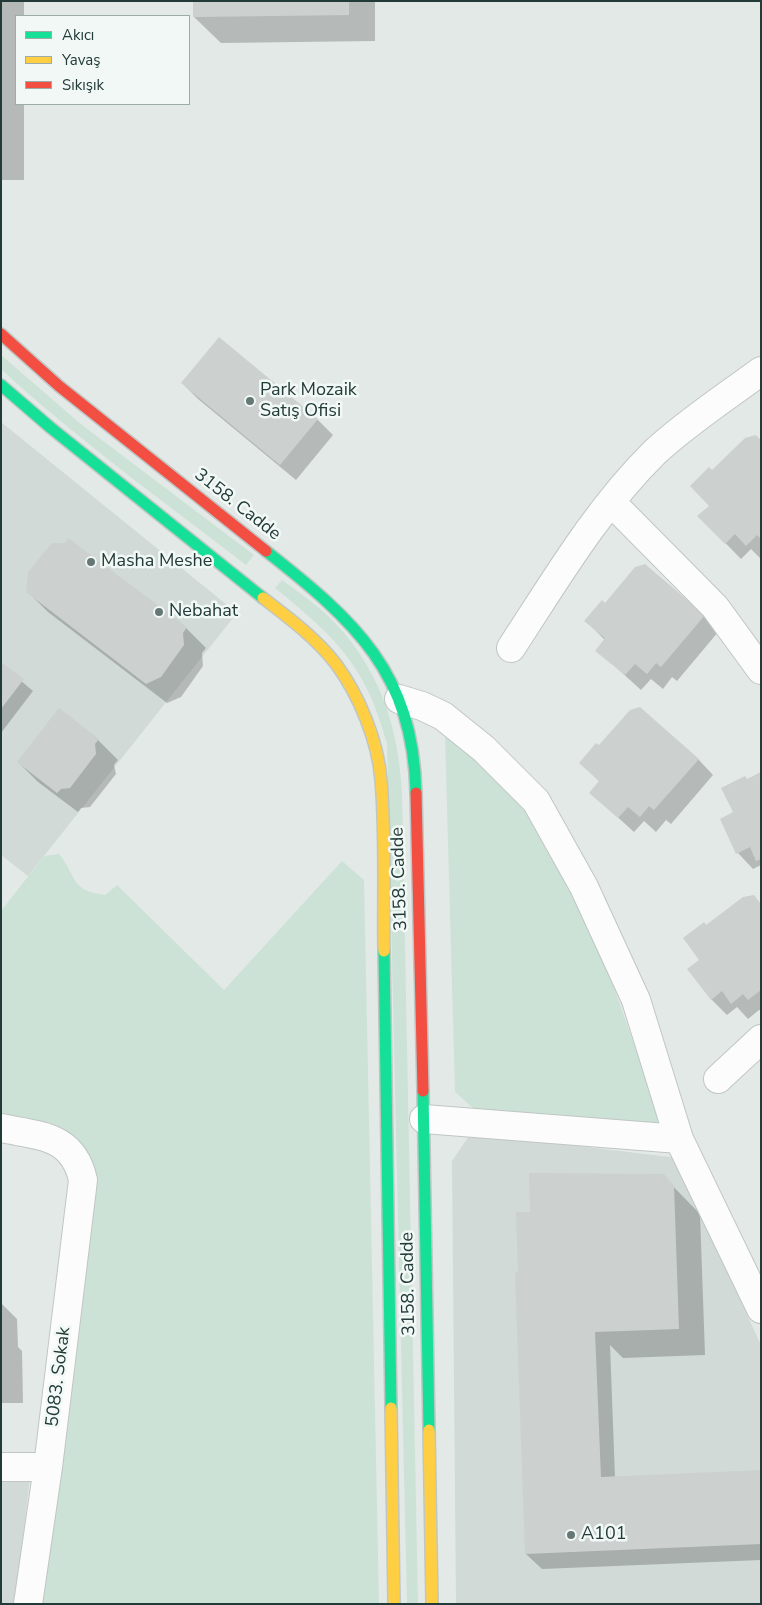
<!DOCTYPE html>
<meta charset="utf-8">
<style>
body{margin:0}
#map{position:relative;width:762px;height:1605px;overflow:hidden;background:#e3e9e7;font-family:"Nunito Sans",sans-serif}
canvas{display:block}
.frame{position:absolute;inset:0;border:2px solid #223b38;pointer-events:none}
.legend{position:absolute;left:15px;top:15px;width:175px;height:90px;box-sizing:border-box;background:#f1f8f5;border:1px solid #9eaca9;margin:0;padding:6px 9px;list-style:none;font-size:15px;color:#223b38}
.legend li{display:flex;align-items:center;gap:10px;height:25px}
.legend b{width:25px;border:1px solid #9eaca9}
</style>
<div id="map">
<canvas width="762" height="1605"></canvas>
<div class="frame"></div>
<ul class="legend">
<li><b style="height:6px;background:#16e098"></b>Akıcı</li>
<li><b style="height:6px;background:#ffcf43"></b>Yavaş</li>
<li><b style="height:6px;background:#f24e42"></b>Sıkışık</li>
</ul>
</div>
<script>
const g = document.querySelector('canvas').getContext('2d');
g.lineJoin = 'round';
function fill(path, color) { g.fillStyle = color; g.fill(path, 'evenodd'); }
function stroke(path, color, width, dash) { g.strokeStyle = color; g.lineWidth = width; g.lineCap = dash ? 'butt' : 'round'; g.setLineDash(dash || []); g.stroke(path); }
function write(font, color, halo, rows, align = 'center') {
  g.font = font + ' "Nunito Sans",sans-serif'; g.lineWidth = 5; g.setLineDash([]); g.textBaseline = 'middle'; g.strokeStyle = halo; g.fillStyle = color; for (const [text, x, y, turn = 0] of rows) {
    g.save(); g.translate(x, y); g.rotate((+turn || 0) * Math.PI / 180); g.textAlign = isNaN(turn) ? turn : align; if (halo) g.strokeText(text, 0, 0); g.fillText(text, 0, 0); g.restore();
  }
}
fill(new Path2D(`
 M 1,422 L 237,613 L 28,876 L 1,855 Z
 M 471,1133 L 678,1158 L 694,1200 L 761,1345 L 761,1604 L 456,1604 L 452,1161 Z
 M 1,1477 L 30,1477 L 15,1604 L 1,1604 Z`), '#d1dad7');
fill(new Path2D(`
 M 1,355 L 82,425 L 254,555 L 246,565 C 163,501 78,440 1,369 Z
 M 282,580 C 297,591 313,602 327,615 C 378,664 398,723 402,793 L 418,1604 L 407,1604 L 387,744 C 366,665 336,638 275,588 Z
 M 445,736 L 491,772 L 538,825 L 588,914 L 663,1126 L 482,1116 L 455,1092 Z
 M 59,854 C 77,876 70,891 105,895 L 117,885 L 224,990 L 342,861 L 364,880 L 379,1604 L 41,1604 L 94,1172 C 84,1123 42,1125 1,1117 L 1,911 L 44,856 Z`), '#cce2d6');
fill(new Path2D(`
 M 1,1 L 24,1 L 24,16 L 16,16 L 16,104 L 24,104 L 24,180 L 2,180 L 2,182 L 1,182 Z
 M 194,1 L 375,1 L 375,41 L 221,43 L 194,17 Z
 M 219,339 L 318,420 L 333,435 L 296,480 L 198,399 L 182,383 Z
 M 761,442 L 761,559 L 751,549 L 741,559 L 699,516 L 710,506 L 712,472 Z
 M 28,592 L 186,628 L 206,648 L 202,653 L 203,666 L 181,697 L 167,703 L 48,612 Z
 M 605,605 L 704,616 L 719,631 L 677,681 L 672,677 L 663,689 L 651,679 L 641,690 L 597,650 L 605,640 L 586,621 Z
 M 1,664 L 33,691 L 1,733 Z
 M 59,709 L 98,740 L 118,760 L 114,765 L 116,774 L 90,807 L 81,808 L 78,812 L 38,782 L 18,762 Z
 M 599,747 L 698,759 L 713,775 L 671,824 L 666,820 L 656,832 L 644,821 L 634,832 L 590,792 L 600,782 L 580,763 Z
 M 761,774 L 761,865 L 753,869 L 738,853 L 735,812 L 748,780 Z
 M 754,897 L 761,904 L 761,1011 L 759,1010 L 748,1019 L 737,1007 L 727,1015 L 711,999 L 701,960 L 706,926 Z
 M 663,1176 L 700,1214 L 705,1355 L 623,1358 L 610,1345 L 615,1478 L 761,1471 L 761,1560 L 542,1569 L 526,1554 L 520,1274 L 532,1213 Z
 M 1,1303 L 17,1319 L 18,1347 L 22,1351 L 23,1403 L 1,1403 Z`), '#0003');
fill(new Path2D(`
 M 193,1 L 349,1 L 349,15 L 193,17 Z
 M 219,337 L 318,419 L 280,465 L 181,383 Z
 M 756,435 L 761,440 L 761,539 L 757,535 L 746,546 L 735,534 L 725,544 L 697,516 L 709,506 L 690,486 L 709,467 L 712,470 L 745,438 Z
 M 68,538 L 187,627 L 183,633 L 184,645 L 161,677 L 146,684 L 26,592 L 28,572 L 52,543 L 65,543 Z
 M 645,564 L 705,615 L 661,667 L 656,663 L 647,674 L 635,664 L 625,675 L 595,651 L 605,638 L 584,621 L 602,600 L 605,603 L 635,567 Z
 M 1,662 L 24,679 L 1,709 Z
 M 640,707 L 699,759 L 654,810 L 649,806 L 640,817 L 628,807 L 618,818 L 589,793 L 599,781 L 579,763 L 596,743 L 599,745 L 630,710 Z
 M 59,708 L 99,739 L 95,744 L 96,754 L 70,788 L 61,789 L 57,793 L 17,762 Z
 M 761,772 L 761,859 L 756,861 L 750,847 L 736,854 L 720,819 L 733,812 L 721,788 L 745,776 L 747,779 Z
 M 754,895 L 761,904 L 761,990 L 748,1000 L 743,994 L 731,1004 L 722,991 L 711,1000 L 687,969 L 699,960 L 683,938 L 704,922 L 706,925 L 743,897 Z
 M 529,1173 L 664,1174 L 674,1186 L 679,1329 L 595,1332 L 601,1477 L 761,1470 L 761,1544 L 525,1554 L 515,1273 L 518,1272 L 516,1212 L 530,1212 Z`), '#ccd1d0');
const street = new Path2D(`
 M 611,502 L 715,607 L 761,670
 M 511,648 C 555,581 597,509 655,452 C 686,423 726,397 761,371
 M 399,699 L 422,706 L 443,716 L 484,749 L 536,801 L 584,887 L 636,1000 L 679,1139 L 761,1309
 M 718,1079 L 761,1039
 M 424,1119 L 679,1139
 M 1,1128 C 40,1136 73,1135 83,1180 L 48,1467 L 28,1604
 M 1,1467 L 48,1467`);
const fast = new Path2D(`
 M 1,385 L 51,428 L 263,598
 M 266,551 C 355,621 413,672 416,793
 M 384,951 L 391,1408
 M 423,1091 L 429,1430`);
const slow = new Path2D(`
 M 263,598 C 289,618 316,638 336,664 C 359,695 378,741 381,780 C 386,837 383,895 384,951
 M 391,1408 L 394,1604
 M 429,1430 L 432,1604`);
const jam = new Path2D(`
 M 1,334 L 59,386 L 266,551
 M 416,793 L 423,1091`);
stroke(street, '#c0c6c4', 30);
stroke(fast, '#bfc6c4', 14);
stroke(slow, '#bfc6c4', 14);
stroke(jam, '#bfc6c4', 14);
stroke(street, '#fbfcfb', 28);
stroke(fast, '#16e098', 11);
stroke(slow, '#ffcf43', 11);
stroke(jam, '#f24e42', 11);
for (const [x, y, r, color] of [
 [250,401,5,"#667875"],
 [91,562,5,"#667875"],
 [159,612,5,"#667875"],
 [571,1535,5,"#667875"]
]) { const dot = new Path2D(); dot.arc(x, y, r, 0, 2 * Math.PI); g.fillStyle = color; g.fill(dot); stroke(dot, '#f1f8f5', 2); }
write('18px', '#223b38', '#f1f8f5', [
 ["Park Mozaik",260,391],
 ["Satış Ofisi",260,412],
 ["Masha Meshe",101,562],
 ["Nebahat",169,612],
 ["A101",581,1535]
], 'left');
write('18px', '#223b38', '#f1f8f5', [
 ["3158. Cadde",237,505,38],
 ["3158. Cadde",400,879,-92],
 ["3158. Cadde",409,1284,-91],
 ["5083. Sokak",59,1377,-83]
]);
</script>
